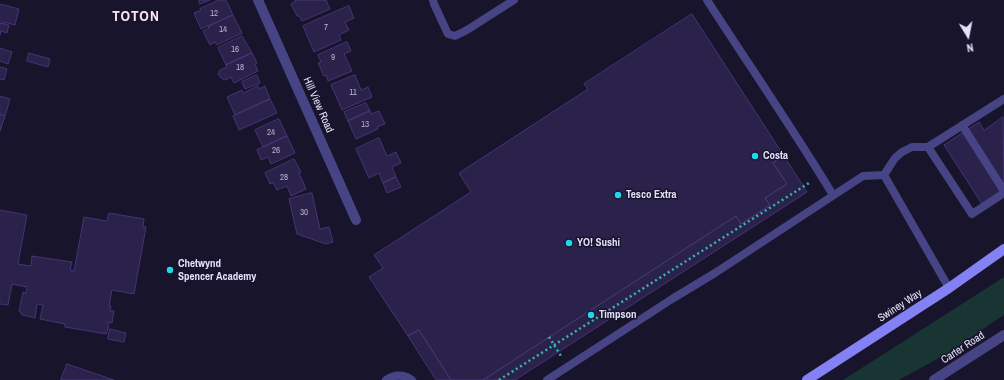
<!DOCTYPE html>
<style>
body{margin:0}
#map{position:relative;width:1004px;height:380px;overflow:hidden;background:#18142b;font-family:"Archivo Narrow",sans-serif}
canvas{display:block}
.north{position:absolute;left:948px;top:16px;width:40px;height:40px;-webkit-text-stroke:3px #18142b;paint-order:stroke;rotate:170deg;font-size:11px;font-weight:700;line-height:16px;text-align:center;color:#e4e1fc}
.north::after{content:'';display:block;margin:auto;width:14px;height:18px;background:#e4e1fc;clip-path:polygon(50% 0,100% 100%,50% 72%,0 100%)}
</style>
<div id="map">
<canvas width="1004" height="380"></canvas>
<div class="north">N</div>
</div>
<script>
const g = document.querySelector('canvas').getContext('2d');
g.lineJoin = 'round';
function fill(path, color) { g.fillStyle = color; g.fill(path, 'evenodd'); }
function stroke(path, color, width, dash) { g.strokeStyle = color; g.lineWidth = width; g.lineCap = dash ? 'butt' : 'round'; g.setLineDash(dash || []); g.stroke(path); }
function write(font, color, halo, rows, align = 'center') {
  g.font = font + ' "Archivo Narrow",sans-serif'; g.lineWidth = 3; g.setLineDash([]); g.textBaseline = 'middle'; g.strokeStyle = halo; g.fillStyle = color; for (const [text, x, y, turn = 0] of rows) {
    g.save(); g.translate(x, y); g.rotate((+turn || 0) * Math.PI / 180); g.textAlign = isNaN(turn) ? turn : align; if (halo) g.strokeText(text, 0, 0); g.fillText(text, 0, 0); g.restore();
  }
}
fill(new Path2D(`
 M 1004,277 L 1004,315 L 948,353 L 899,380 L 843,380 Z`), '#183433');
const building = new Path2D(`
 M 199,0 L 210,0 L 200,4 Z
 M 219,0 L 226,0 L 233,15 L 201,29 L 194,13 L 201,10 L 200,9 Z
 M 295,0 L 326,0 L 330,9 L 302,21 L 299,16 L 297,16 L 291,4 L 296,1 Z
 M 0,4 L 19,9 L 15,25 L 4,22 L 4,24 L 0,23 Z
 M 349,6 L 354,18 L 345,22 L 349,30 L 339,35 L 341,40 L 314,52 L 303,26 Z
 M 692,14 L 784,156 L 773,163 L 787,184 L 765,198 L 770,205 L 741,224 L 736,216 L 483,380 L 451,380 L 419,330 L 408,336 L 369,277 L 383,268 L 374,255 L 471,192 L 459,173 L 588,89 L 584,84 Z
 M 233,15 L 242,33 L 217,45 L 215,42 L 210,45 L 203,31 L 209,28 L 208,27 Z
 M 0,23 L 9,25 L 7,33 L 1,31 L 0,35 Z
 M 242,36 L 252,53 L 226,65 L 218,48 Z
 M 347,42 L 351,51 L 344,54 L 352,71 L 328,81 L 326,75 L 324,76 L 318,63 L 321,62 L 318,55 Z
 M 0,48 L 12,52 L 8,64 L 0,61 Z
 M 29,53 L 50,59 L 48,67 L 27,61 Z
 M 252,53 L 257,63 L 255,64 L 258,71 L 234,83 L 231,77 L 225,80 L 221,78 L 218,74 L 220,70 L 227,67 L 226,65 Z
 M 0,67 L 7,69 L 4,80 L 0,79 Z
 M 257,75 L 260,83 L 245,89 L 242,82 Z
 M 355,75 L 361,90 L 368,87 L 372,97 L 342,110 L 331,85 Z
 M 258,86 L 259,89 L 265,86 L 270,99 L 235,115 L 227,97 L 242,90 L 243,93 Z
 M 0,96 L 10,99 L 5,116 L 0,114 Z
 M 270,99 L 277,113 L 239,130 L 233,116 Z
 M 366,103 L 370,111 L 348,121 L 344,112 Z
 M 370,111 L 371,114 L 379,111 L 385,124 L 377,127 L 378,129 L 356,139 L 348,121 Z
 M 0,114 L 5,116 L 0,131 Z
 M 1003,117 L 1004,190 L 982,204 L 944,145 L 979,122 L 984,130 Z
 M 279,119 L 287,136 L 263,147 L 255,130 Z
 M 287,136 L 295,153 L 271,164 L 268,157 L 261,160 L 257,150 Z
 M 379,138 L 387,156 L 396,152 L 401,163 L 392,167 L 396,177 L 383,183 L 379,173 L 369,178 L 356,149 Z
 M 784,156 L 807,192 L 515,380 L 483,380 L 736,216 L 741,224 L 770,205 L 765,198 L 787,184 L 773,163 Z
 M 294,159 L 301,172 L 299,173 L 306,189 L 291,196 L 287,186 L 277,190 L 273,183 L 270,184 L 265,173 Z
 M 396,177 L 401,187 L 387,193 L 383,183 Z
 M 312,193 L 320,229 L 329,227 L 333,242 L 326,244 L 297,234 L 289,199 Z
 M 0,210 L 27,215 L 18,264 L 31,266 L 32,256 L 72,262 L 70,270 L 74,271 L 84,217 L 107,221 L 109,213 L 144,219 L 143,227 L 146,227 L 134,294 L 112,290 L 109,306 L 111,306 L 110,311 L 114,311 L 112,323 L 108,322 L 108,325 L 109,326 L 106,334 L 65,327 L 65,324 L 40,319 L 43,305 L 37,304 L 35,318 L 22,315 L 19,311 L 23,292 L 26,293 L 27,287 L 12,284 L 8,305 L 0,304 Z
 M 110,329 L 126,333 L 124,342 L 108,339 Z
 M 419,330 L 451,380 L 436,380 L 408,336 Z
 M 67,364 L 114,380 L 61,380 Z`);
fill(building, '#2a224a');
stroke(building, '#423674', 1);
stroke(new Path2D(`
 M 549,337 L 561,356
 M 499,380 L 809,183`), '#3db4ac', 2.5, [2, 3]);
stroke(new Path2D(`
 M 433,0 L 434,4 L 448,34 L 455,36 L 467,30 L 514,0
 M 707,0 C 749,65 793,129 833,195
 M 962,125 L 1004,191
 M 928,147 L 972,214 L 1004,193
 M 884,175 L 895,158 L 902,152 L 912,147 L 928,147 L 1004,99
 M 884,175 L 949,288
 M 386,380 C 395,374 403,374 412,380
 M 547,380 L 672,299 L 715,273 L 863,176 L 884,175`), '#464485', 8);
stroke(new Path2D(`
 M 258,0 L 356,220
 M 934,380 L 1004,335`), '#464485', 10);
stroke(new Path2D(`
 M 807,380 L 949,288 L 1004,249`), '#8381f3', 10);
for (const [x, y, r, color] of [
 [755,156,4,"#1fd7ea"],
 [618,195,4,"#1fd7ea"],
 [569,243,4,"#1fd7ea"],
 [170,270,4,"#1fd7ea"],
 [591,315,4,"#1fd7ea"]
]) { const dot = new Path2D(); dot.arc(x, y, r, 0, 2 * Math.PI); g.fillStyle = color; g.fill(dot); stroke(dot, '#18142b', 1.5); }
write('9px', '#b6b1d0', null, [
 ["12",214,14],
 ["7",326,28],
 ["14",223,30],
 ["16",235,50],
 ["9",333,58],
 ["18",240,68],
 ["11",353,93],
 ["13",365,125],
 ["24",271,133],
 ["26",276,151],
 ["28",284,178],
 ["30",304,213]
]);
write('11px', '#e4e1fc', '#18142b', [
 ["Hill View Road",318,105,66],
 ["Swiney Way",900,306,-33],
 ["Carter Road",963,348,-33]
]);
write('bold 11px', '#e4e1fc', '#18142b', [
 ["Costa",763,156],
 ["Tesco Extra",626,195],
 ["YO! Sushi",577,243],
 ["Chetwynd",178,264],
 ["Spencer Academy",178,277],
 ["Timpson",599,315]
], 'left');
g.letterSpacing = '1px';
write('bold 15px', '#fce3f3', '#18142b', [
 ["TOTON",136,17]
]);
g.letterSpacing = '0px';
</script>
